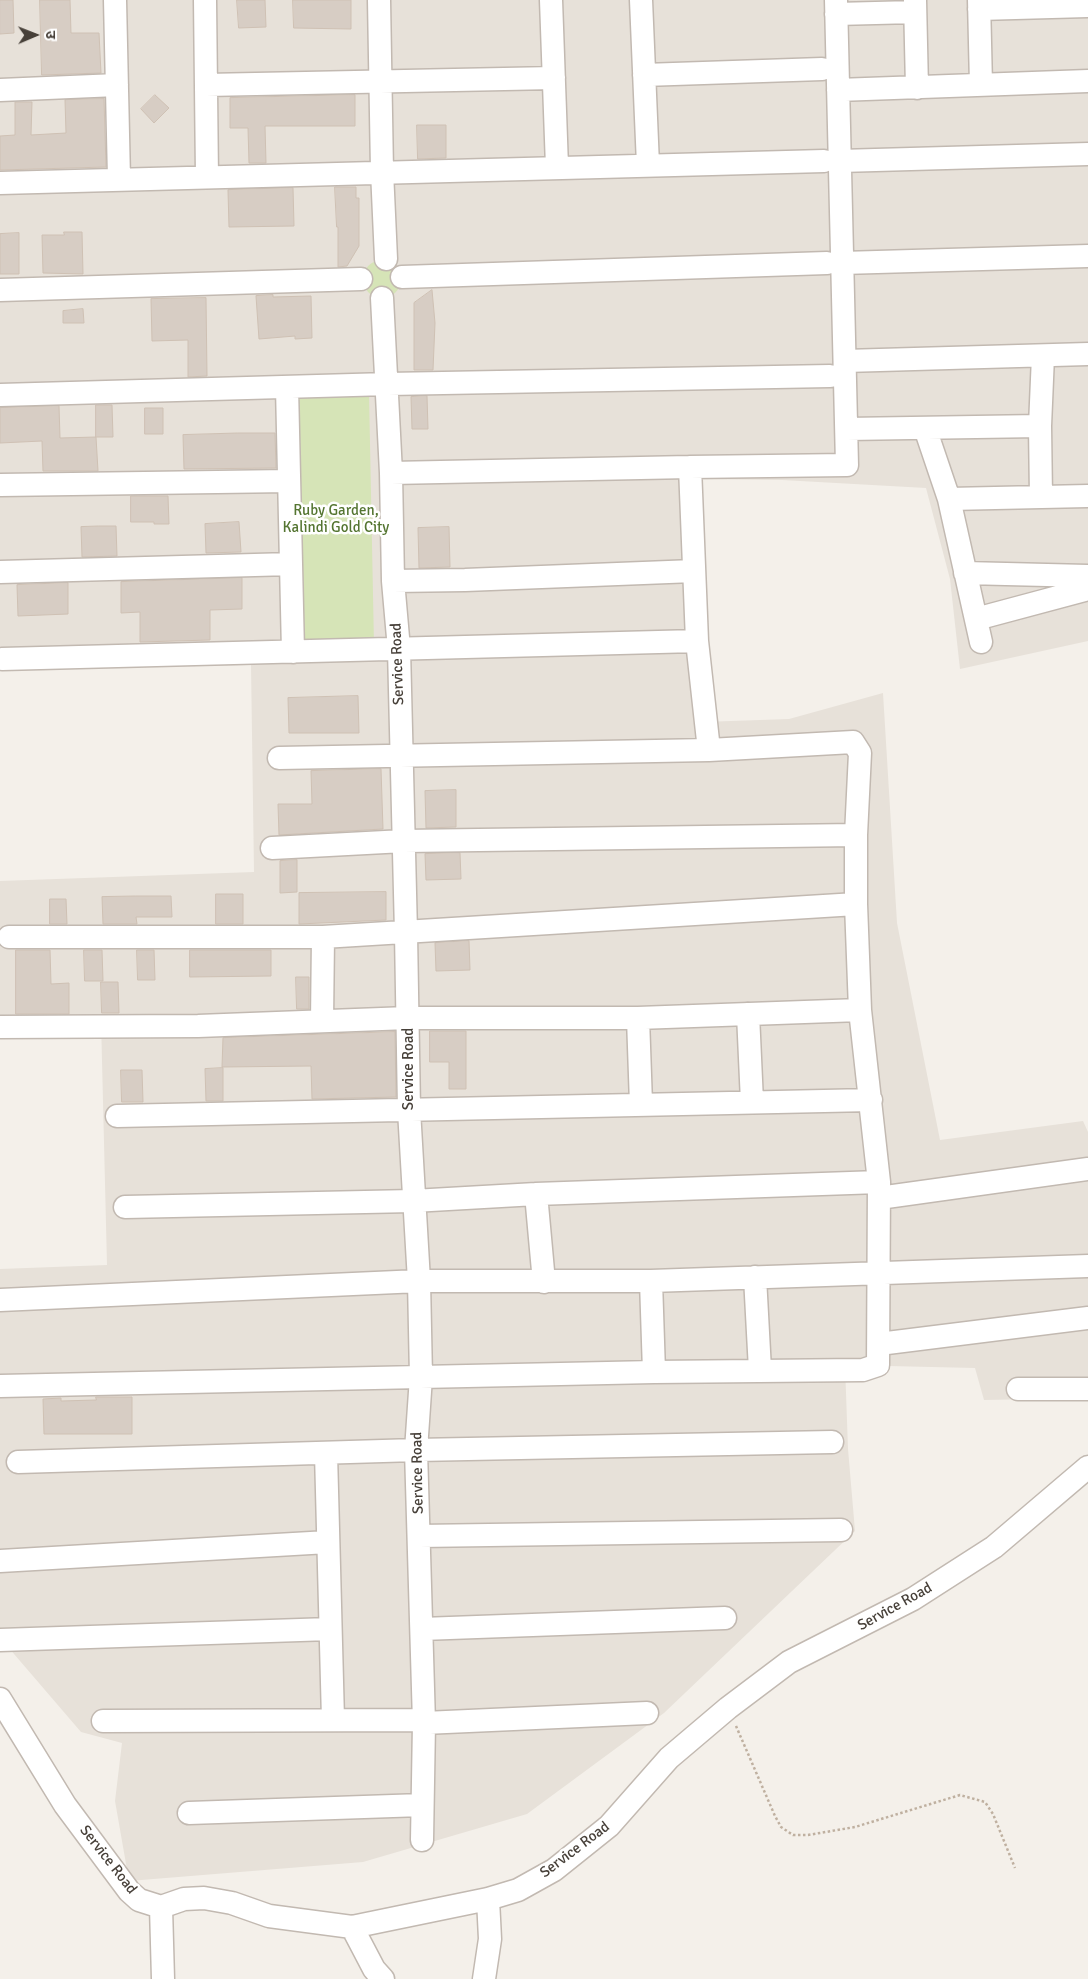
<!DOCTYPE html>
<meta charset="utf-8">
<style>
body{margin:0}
#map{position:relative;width:1088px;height:1979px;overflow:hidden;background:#f4f0ea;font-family:Signika,"Noto Sans Devanagari",sans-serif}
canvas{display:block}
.north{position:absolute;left:10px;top:10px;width:50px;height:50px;-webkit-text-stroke:4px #fff;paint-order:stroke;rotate:89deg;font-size:14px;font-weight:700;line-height:20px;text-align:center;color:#474039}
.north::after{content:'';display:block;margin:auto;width:18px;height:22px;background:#474039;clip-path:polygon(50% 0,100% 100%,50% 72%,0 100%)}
</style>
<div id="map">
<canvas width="1088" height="1979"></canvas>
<div class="north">उ</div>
</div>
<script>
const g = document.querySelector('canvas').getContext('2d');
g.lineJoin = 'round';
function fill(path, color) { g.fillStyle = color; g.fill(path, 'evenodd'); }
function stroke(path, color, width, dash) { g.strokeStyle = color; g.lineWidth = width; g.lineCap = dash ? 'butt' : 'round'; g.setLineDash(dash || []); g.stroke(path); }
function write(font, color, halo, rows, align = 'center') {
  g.font = font + ' Signika,sans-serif'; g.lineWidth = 5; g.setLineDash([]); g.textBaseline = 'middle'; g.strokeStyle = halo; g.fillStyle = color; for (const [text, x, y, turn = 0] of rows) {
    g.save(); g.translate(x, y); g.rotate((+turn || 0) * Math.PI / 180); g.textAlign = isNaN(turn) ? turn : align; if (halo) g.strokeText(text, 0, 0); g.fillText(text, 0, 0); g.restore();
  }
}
fill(new Path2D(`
 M 0,0 L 1088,0 L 1088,641 L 960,669 L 950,579 L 926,488 L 782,480 L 694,479 L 702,722 L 789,719 L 883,693 L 897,923 L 940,1140 L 1083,1121 L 1088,1132 L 1088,1398 L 984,1400 L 975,1368 L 845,1365 L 848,1449 L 855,1531 L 664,1713 L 527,1814 L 363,1862 L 129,1881 L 115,1801 L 122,1743 L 81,1732 L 2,1640 L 0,1633 L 0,1269 L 107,1265 L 101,1020 L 0,1022 L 0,881 L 254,872 L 251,665 L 0,670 Z`), '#e7e1d9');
fill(new Path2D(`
 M363 279a19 19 0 1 1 38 0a19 19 0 1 1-38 0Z
 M 369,393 L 374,645 L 303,646 L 298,394 Z`), '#d6e4b7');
const building = new Path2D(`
 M 0,0 L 13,0 L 14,33 L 0,34 Z
 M 40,0 L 70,0 L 71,33 L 99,33 L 101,73 L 42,75 Z
 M 237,0 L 265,0 L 266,27 L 239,28 Z
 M 293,0 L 351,0 L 351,29 L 294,28 Z
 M 155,95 L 169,108 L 154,123 L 141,109 Z
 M 355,95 L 355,126 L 265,126 L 266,163 L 249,163 L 248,128 L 230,128 L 230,98 Z
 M 104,99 L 106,167 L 0,170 L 0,136 L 15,135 L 15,102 L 32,102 L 31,135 L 66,133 L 65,100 Z
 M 417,125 L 446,125 L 446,158 L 418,159 Z
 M 335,187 L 356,187 L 356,198 L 359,198 L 359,246 L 347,266 L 338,267 L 338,227 L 337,227 Z
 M 293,188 L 294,226 L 229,227 L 228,190 Z
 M 64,232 L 82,232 L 83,274 L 43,273 L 42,235 L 64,235 Z
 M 19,233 L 19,274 L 0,274 L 0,234 Z
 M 432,290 L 435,323 L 433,370 L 414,370 L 414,303 Z
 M 273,295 L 273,297 L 311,296 L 312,338 L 295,339 L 295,336 L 259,339 L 256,296 Z
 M 206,298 L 207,376 L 188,377 L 188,340 L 152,341 L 151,299 Z
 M 83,309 L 84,323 L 63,323 L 63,311 Z
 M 427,396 L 428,429 L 412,429 L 411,397 Z
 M 96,405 L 112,405 L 113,437 L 96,437 Z
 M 59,406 L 60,438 L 96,437 L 98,471 L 43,471 L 42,441 L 0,443 L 0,408 Z
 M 145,408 L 163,408 L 163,434 L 145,434 Z
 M 238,433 L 275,433 L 276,468 L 184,469 L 183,435 Z
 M 131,496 L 168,496 L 169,524 L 154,524 L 154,522 L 131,522 Z
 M 239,522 L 241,552 L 206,553 L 205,524 Z
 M 99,526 L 116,526 L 117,556 L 82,557 L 81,527 Z
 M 449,527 L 450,567 L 419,568 L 418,528 Z
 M 242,578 L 242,609 L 210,610 L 210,640 L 140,642 L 140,612 L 121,613 L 121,582 Z
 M 68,583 L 68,614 L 18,616 L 17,585 Z
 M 358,696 L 359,733 L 289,733 L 288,698 Z
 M 381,769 L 383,829 L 279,835 L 278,804 L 312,804 L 311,771 Z
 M 456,790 L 456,827 L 426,828 L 425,791 Z
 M 460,853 L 461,879 L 426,880 L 425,854 Z
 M 297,860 L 297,892 L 280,893 L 280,861 Z
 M 386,892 L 386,920 L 299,924 L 299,893 Z
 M 216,894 L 243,894 L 243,924 L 216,924 Z
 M 136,896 L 171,896 L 172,917 L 136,917 L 137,924 L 103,924 L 102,897 Z
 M 50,899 L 66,899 L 67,924 L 50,924 Z
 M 469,941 L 470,970 L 436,971 L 435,943 Z
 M 16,950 L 50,950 L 51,984 L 69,983 L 69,1014 L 16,1014 Z
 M 84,950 L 102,950 L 103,981 L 85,981 Z
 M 137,950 L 154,950 L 155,980 L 138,980 Z
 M 190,950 L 271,950 L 271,976 L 190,977 Z
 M 296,977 L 309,977 L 309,1009 L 297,1009 Z
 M 101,982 L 118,982 L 119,1013 L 102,1013 Z
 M 430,1031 L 466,1031 L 466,1089 L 449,1089 L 449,1062 L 430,1062 Z
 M 395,1032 L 396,1097 L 312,1099 L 311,1066 L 222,1067 L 223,1038 Z
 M 223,1068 L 223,1101 L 206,1101 L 205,1069 Z
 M 121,1070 L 142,1070 L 143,1102 L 122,1102 Z
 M 96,1397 L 132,1397 L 132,1434 L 44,1434 L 43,1399 L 61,1398 L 61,1401 L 96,1400 Z`);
fill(building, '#d7cdc4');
stroke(building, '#cfc1b4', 1);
const minor = new Path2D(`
 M 115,0 L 119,179
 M 205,0 L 207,177
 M 379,0 L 382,171 L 386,259
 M 551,0 L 557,167
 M 641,0 L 648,165
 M 915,0 L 917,88
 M 979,0 L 981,85
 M 979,9 L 1088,6
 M 836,14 L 915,12
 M 644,75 L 822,69
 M 206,85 L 554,78
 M 0,90 L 117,85
 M 838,90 L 1088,81
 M 840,161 L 1088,154
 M 0,183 L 824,161
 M 842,263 L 1088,256
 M 402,277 L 827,263
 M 0,290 L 361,279
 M 382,298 L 391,473 L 393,581 L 399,649 L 406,933 L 409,1110 L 419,1281 L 421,1377 L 416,1450 L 424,1723 L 422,1840
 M 845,361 L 1088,354
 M 287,387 L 293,652
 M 0,395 L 388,384 L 830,376
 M 925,428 L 949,499 L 981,642
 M 847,429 L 1040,426
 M 690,467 L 697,641 L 709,750
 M 391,473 L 690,467 L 847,465 L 836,0
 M 0,485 L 289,481
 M 1041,497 L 1040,426 L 1043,356
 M 949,499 L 1088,496
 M 0,572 L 291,564
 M 965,573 L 1088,576
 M 393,581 L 465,580 L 694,571
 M 976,619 L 1088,589
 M 2,659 L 697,641
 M 272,848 L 404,841 L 856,835
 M 9,937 L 323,937 L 856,904
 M 748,1014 L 752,1102
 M 638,1018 L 641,1104
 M 322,1021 L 323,937
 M 0,1027 L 198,1026 L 408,1018 L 638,1018 L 860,1010
 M 117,1116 L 871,1100
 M 536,1194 L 544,1282
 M 879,1198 L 1088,1169
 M 125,1207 L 413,1201 L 536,1194 L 879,1182
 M 755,1277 L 760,1370
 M 651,1281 L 654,1372
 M 0,1300 L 419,1281 L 651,1281 L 1088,1266
 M 879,1344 L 1088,1318
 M 0,1386 L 654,1372 L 863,1370 L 878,1365 L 879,1182 L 860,1010 L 856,904 L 856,835 L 860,753 L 853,742 L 709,750 L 279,758
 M 1018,1389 L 1088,1389
 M 326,1453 L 333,1720
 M 18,1462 L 416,1450 L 832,1442
 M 419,1536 L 841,1530
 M 0,1561 L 328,1542
 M 422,1629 L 725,1618
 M 0,1640 L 330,1629
 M 0,1699 L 65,1805 L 129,1891 L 139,1900 L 161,1907 L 184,1899 L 204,1898 L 232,1903 L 269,1916 L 352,1927 L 488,1899 L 518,1890 L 554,1870 L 609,1826 L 669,1758 L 728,1708 L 789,1662 L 913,1599 L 994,1547 L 1088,1467
 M 103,1721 L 424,1720
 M 424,1723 L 647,1713
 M 189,1813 L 422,1805
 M 161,1907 L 163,1979
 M 352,1927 L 374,1969 L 383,1979
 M 484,1979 L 490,1939 L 488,1899`);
stroke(minor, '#c2b9b1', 25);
stroke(new Path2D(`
 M 736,1726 L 775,1816 L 781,1827 L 793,1835 L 808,1835 L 855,1827 L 960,1795 L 985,1802 L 993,1814 L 1015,1868`), '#bfb0a0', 2.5, [2.5, 2.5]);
stroke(minor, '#fff', 22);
write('15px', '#547531', '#fff', [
 ["Ruby Garden,",336,511],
 ["Kalindi Gold City",336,528]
]);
write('15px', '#474039', '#fff', [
 ["Service Road",398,664,-92],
 ["Service Road",409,1069,-90],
 ["Service Road",418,1473,-91],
 ["Service Road",895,1607,-29],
 ["Service Road",575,1850,-37],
 ["Service Road",108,1860,52]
]);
</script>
